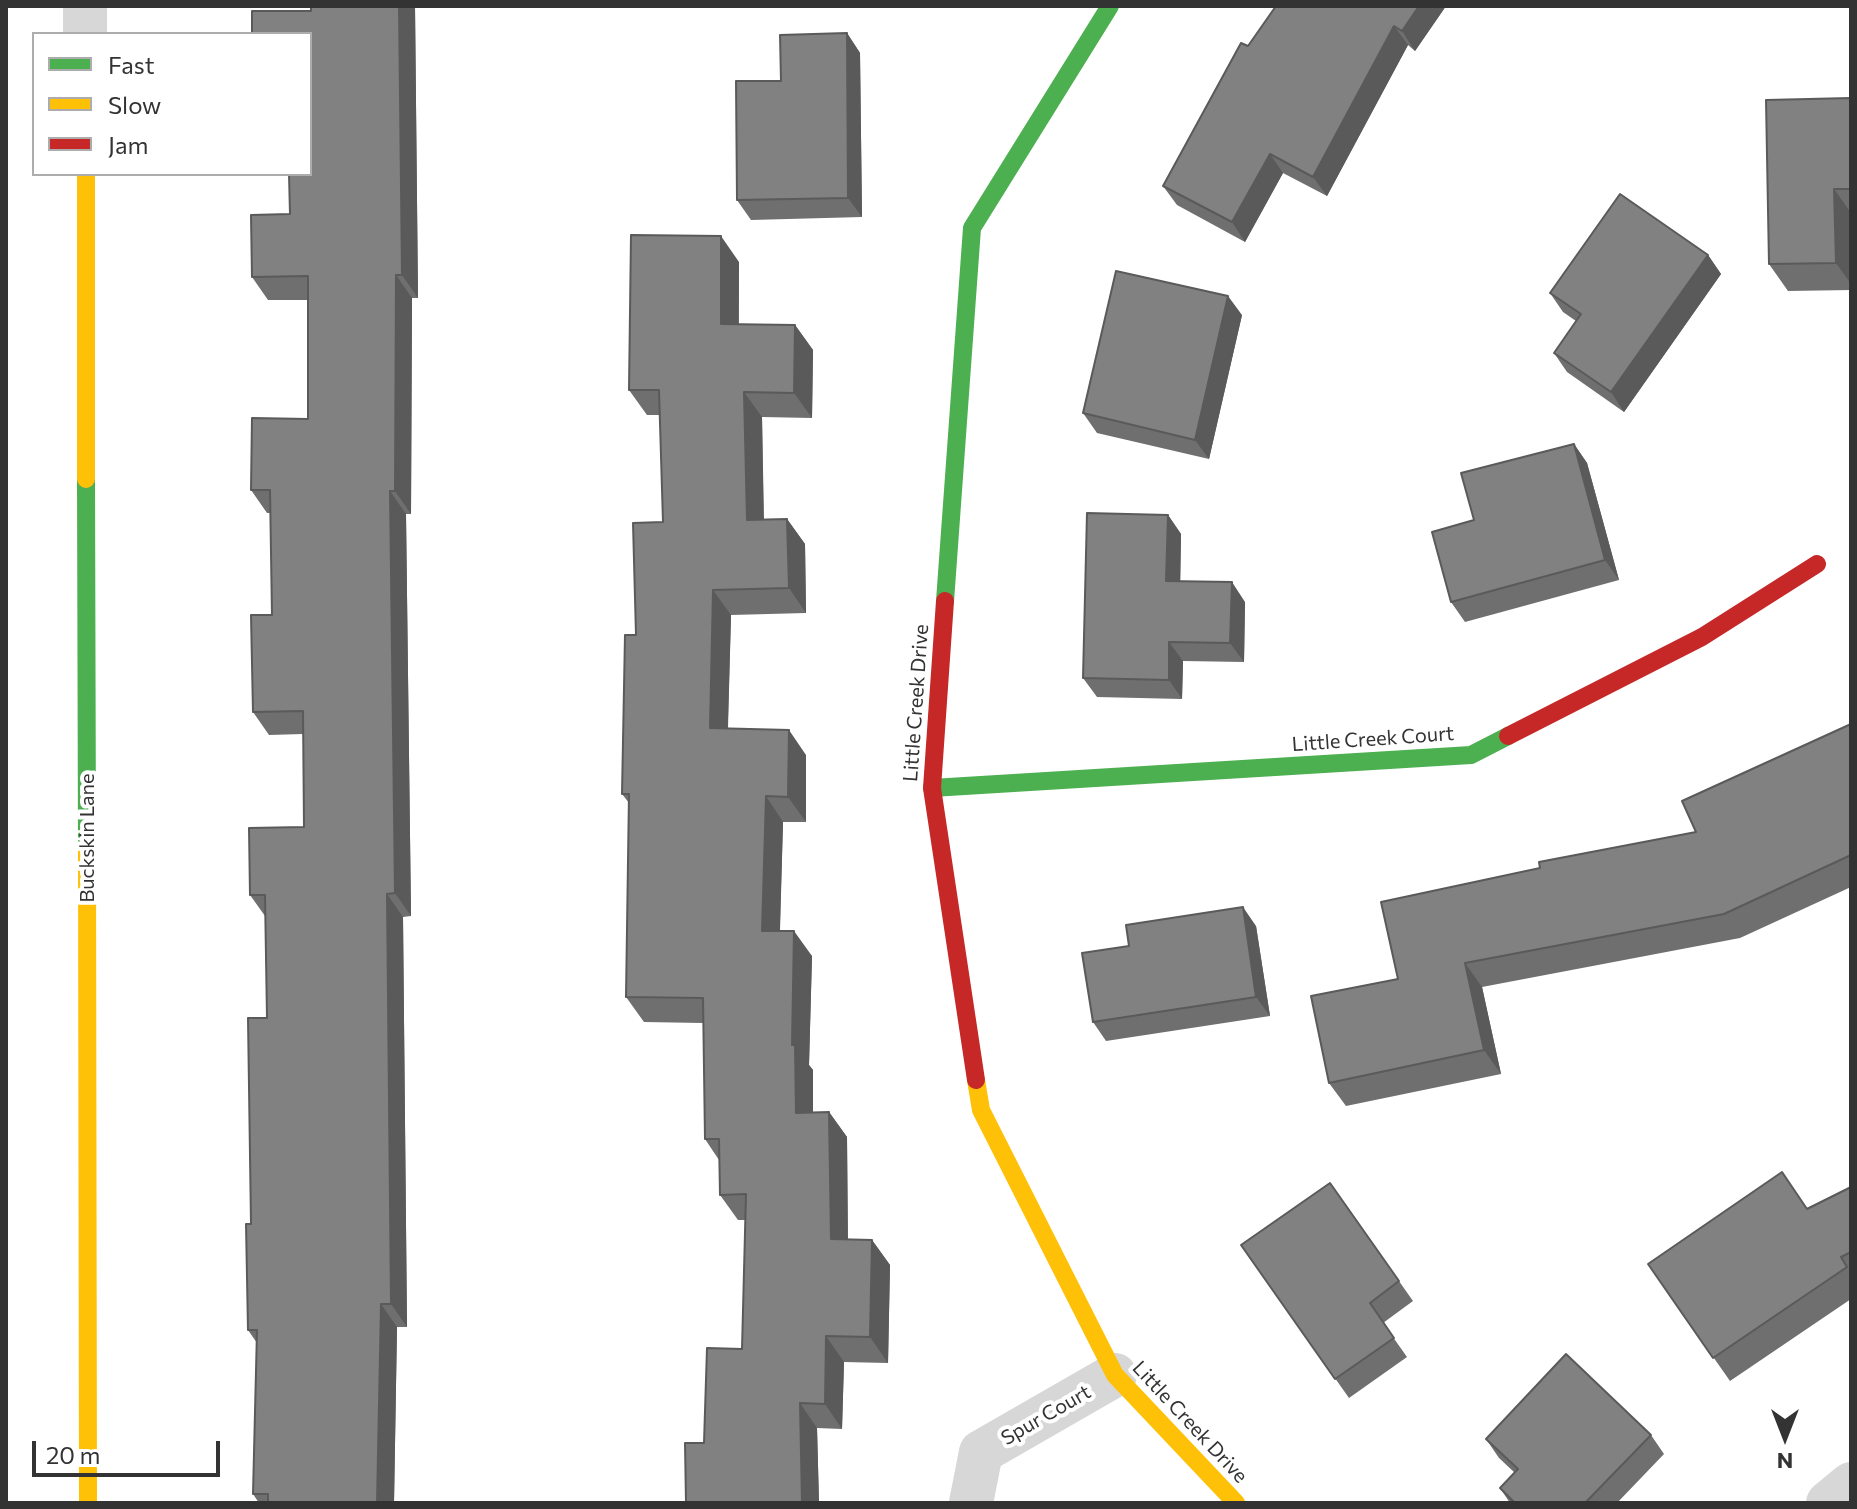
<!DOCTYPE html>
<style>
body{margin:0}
#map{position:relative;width:1857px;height:1509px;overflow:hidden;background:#fff;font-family:Commissioner,sans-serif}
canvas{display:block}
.frame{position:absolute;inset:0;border:8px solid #333;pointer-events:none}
.legend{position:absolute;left:32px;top:32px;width:280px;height:144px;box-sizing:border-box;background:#fff;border:2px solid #adadad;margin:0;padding:10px 14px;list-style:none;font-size:24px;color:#333}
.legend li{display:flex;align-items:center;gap:16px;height:40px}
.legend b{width:40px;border:2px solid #adadad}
.north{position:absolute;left:1745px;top:1397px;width:80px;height:80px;-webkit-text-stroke:6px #fff;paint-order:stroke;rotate:180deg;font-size:22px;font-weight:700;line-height:32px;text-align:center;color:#333}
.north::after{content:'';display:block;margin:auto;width:28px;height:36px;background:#333;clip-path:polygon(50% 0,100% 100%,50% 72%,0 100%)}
.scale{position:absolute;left:32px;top:1441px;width:188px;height:36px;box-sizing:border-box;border:4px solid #333;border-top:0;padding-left:10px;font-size:24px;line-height:28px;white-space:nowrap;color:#333;-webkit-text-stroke:6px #fff;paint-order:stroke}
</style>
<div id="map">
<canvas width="1857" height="1509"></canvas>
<div class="frame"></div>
<ul class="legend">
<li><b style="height:10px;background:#4caf50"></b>Fast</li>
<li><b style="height:10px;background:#ffc107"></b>Slow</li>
<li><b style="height:10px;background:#c62828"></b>Jam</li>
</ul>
<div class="north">N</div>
<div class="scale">20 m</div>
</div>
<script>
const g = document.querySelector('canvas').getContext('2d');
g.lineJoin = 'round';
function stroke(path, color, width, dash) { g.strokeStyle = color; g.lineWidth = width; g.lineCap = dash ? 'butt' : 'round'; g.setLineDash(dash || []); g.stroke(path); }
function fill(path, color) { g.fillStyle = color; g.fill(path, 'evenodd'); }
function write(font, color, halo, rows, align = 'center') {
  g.font = font + ' Commissioner,sans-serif'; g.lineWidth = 8; g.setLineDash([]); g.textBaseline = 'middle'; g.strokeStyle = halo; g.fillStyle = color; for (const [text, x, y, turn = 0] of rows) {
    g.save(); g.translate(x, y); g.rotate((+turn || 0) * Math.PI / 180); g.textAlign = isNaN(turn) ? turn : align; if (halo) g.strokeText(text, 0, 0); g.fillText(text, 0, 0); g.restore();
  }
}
stroke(new Path2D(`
 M 85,6 L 85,34
 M 971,1503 L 981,1452 L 1115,1375
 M 1828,1503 L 1851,1484`), '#d7d7d7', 44);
stroke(new Path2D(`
 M 86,479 L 87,850
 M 945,601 L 972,228 L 1110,6
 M 932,788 L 1471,755 L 1508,736`), '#4caf50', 18);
stroke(new Path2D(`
 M 86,174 L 86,479
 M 87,850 L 88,1503
 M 976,1080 L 981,1110 L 1115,1375 L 1236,1503`), '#ffc107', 18);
stroke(new Path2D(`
 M 945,601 L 932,788 L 976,1080
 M 1508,736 L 1702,637 L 1817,564`), '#c62828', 18);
fill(new Path2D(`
 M 311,6 L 415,6 L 418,298 L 412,298 L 411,514 L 406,514 L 411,916 L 403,917 L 407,1327 L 397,1327 L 394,1503 L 259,1503 L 253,1494 L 257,1343 L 248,1330 L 251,1224 L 267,1018 L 265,916 L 250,895 L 304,827 L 303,734 L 269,735 L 253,712 L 272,615 L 271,513 L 267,513 L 251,490 L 308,419 L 308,300 L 268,300 L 252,277 L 290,214 Z
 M 1276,6 L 1446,6 L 1415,51 L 1408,45 L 1327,196 L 1283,173 L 1245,242 L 1177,205 L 1163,186 L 1248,46 Z
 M 847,33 L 860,53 L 862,217 L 751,220 L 737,200 L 781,81 Z
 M 1851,98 L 1851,290 L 1788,291 L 1769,264 Z
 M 1708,255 L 1721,274 L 1624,412 L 1567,372 L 1554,353 L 1576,321 L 1563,312 L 1550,293 Z
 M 739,262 L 739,324 L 795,325 L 813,350 L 812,418 L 762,417 L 764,519 L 787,519 L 805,544 L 806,613 L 731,615 L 728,728 L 806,755 L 806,822 L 783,822 L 780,931 L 812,956 L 809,1065 L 813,1070 L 813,1112 L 829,1112 L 847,1137 L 848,1239 L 872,1240 L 890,1265 L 888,1363 L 844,1362 L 842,1429 L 817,1428 L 819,1503 L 686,1503 L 704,1443 L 742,1349 L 745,1220 L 738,1220 L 720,1195 L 719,1160 L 705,1139 L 703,1023 L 644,1022 L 626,997 L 629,803 L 622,794 L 636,635 L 663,522 L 660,415 L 647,415 L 629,390 Z
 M 1242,315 L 1209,459 L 1097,433 L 1083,413 Z
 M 1574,444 L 1587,463 L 1619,580 L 1465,622 L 1451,602 L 1474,520 Z
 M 1168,515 L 1181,534 L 1180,582 L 1245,602 L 1244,662 L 1183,661 L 1182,699 L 1097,697 L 1083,678 Z
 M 1851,724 L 1851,887 L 1740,938 L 1482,987 L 1501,1074 L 1346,1106 L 1329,1083 L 1398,979 L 1696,832 Z
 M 1256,926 L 1270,1016 L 1106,1041 L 1093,1022 Z
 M 1330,1183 L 1413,1301 L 1383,1323 L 1407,1357 L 1349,1398 L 1241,1245 Z
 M 1851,1187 L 1851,1299 L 1730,1381 L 1648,1264 L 1807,1208 Z
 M 1651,1435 L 1664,1454 L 1617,1503 L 1510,1503 L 1500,1488 L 1515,1473 L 1499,1458 L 1486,1439 Z`), '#6f6f6f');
fill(new Path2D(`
 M 399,6 L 415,6 L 418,298 L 402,275 Z
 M 1419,6 L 1446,6 L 1415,51 L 1402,31 Z
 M 1394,26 L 1408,45 L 1327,196 L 1313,177 Z
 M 847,33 L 860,53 L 862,217 L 848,198 Z
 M 1270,154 L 1283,173 L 1245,242 L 1232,222 Z
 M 1834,189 L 1851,213 L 1851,284 L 1836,263 Z
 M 721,236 L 739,262 L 738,349 L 721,324 Z
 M 1708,255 L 1721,274 L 1624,412 L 1611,392 Z
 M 396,275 L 412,298 L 411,514 L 395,491 Z
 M 1228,296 L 1242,315 L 1209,459 L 1195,440 Z
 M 795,325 L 813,350 L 812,418 L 794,393 Z
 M 744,392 L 762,417 L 764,545 L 747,520 Z
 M 1574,444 L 1587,463 L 1619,580 L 1605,560 Z
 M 390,491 L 406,514 L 411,916 L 395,893 Z
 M 1168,515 L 1181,534 L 1180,601 L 1166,581 Z
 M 787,519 L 805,544 L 806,613 L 789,588 Z
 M 1232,582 L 1245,602 L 1244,662 L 1230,643 Z
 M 713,590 L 731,615 L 727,753 L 710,728 Z
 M 1169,642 L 1183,661 L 1182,699 L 1169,680 Z
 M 789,730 L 806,755 L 806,822 L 788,797 Z
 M 766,796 L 783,822 L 779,956 L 762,931 Z
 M 387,894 L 403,917 L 407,1327 L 391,1304 Z
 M 1243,907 L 1256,926 L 1270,1016 L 1256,997 Z
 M 794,931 L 812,956 L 809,1065 L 813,1070 L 813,1138 L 796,1113 L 792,1045 Z
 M 1465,963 L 1482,987 L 1501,1074 L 1484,1050 Z
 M 829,1112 L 847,1137 L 848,1264 L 831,1239 Z
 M 872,1240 L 890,1265 L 888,1363 L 870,1337 Z
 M 381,1304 L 397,1327 L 394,1503 L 377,1503 Z
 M 826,1336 L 844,1362 L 842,1429 L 825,1404 Z
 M 800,1403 L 817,1428 L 819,1503 L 802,1503 Z`), '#5a5a5a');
const building = new Path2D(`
 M 311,6 L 399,6 L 402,275 L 396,275 L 395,491 L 390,491 L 395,893 L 387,894 L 391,1304 L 381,1304 L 377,1503 L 268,1503 L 268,1494 L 253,1494 L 257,1330 L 248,1330 L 246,1224 L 251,1224 L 248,1018 L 267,1018 L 265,895 L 250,895 L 249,828 L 304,827 L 303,711 L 253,712 L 251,615 L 272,615 L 270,490 L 251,490 L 252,418 L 308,419 L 308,276 L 252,277 L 251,215 L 290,214 L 289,174 L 310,174 L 310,34 L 252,34 L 252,11 L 311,11 Z
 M 1276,6 L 1419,6 L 1402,31 L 1394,26 L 1313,177 L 1270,154 L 1232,222 L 1163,186 L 1241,43 L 1248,46 Z
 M 847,33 L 848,198 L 737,200 L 736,81 L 781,81 L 780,35 Z
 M 1851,98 L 1851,189 L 1834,189 L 1836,263 L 1769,264 L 1766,100 Z
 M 1620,194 L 1708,255 L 1611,392 L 1554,353 L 1581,314 L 1550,293 Z
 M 631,235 L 721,236 L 721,324 L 795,325 L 794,393 L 744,392 L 747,520 L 787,519 L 789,588 L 713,590 L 710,728 L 789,730 L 788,797 L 766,796 L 762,931 L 794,931 L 792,1045 L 795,1045 L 796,1113 L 829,1112 L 831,1239 L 872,1240 L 870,1337 L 826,1336 L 825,1404 L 800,1403 L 802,1503 L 686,1503 L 685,1443 L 704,1443 L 707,1348 L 742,1349 L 746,1194 L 720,1195 L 719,1139 L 705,1139 L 703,998 L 626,997 L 629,794 L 622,794 L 625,635 L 636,635 L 633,523 L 663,522 L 659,390 L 629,390 Z
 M 1116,271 L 1228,296 L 1195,440 L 1083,413 Z
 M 1574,444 L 1605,560 L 1451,602 L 1432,532 L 1474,520 L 1461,473 Z
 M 1087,513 L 1168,515 L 1166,581 L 1232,582 L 1230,643 L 1169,642 L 1169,680 L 1083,678 Z
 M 1851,724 L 1851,855 L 1724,914 L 1465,963 L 1484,1050 L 1329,1083 L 1311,996 L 1398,979 L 1381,902 L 1540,868 L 1539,862 L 1696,832 L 1682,801 Z
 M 1243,907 L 1256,997 L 1093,1022 L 1082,953 L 1129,946 L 1126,925 Z
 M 1782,1172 L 1807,1209 L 1851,1187 L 1851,1252 L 1841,1257 L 1847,1267 L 1713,1358 L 1648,1264 Z
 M 1330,1183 L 1399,1281 L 1370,1303 L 1394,1338 L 1335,1379 L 1241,1245 Z
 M 1566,1354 L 1651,1435 L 1585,1503 L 1515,1503 L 1500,1488 L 1518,1469 L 1486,1439 Z`);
fill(building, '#818181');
stroke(building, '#5a5a5a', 2);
write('20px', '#333', '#fff', [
 ["Little Creek Drive",916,703,-86],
 ["Little Creek Court",1373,739,-4],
 ["Buckskin Lane",87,838,-90],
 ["Spur Court",1046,1415,-30],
 ["Little Creek Drive",1190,1422,47]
]);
</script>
